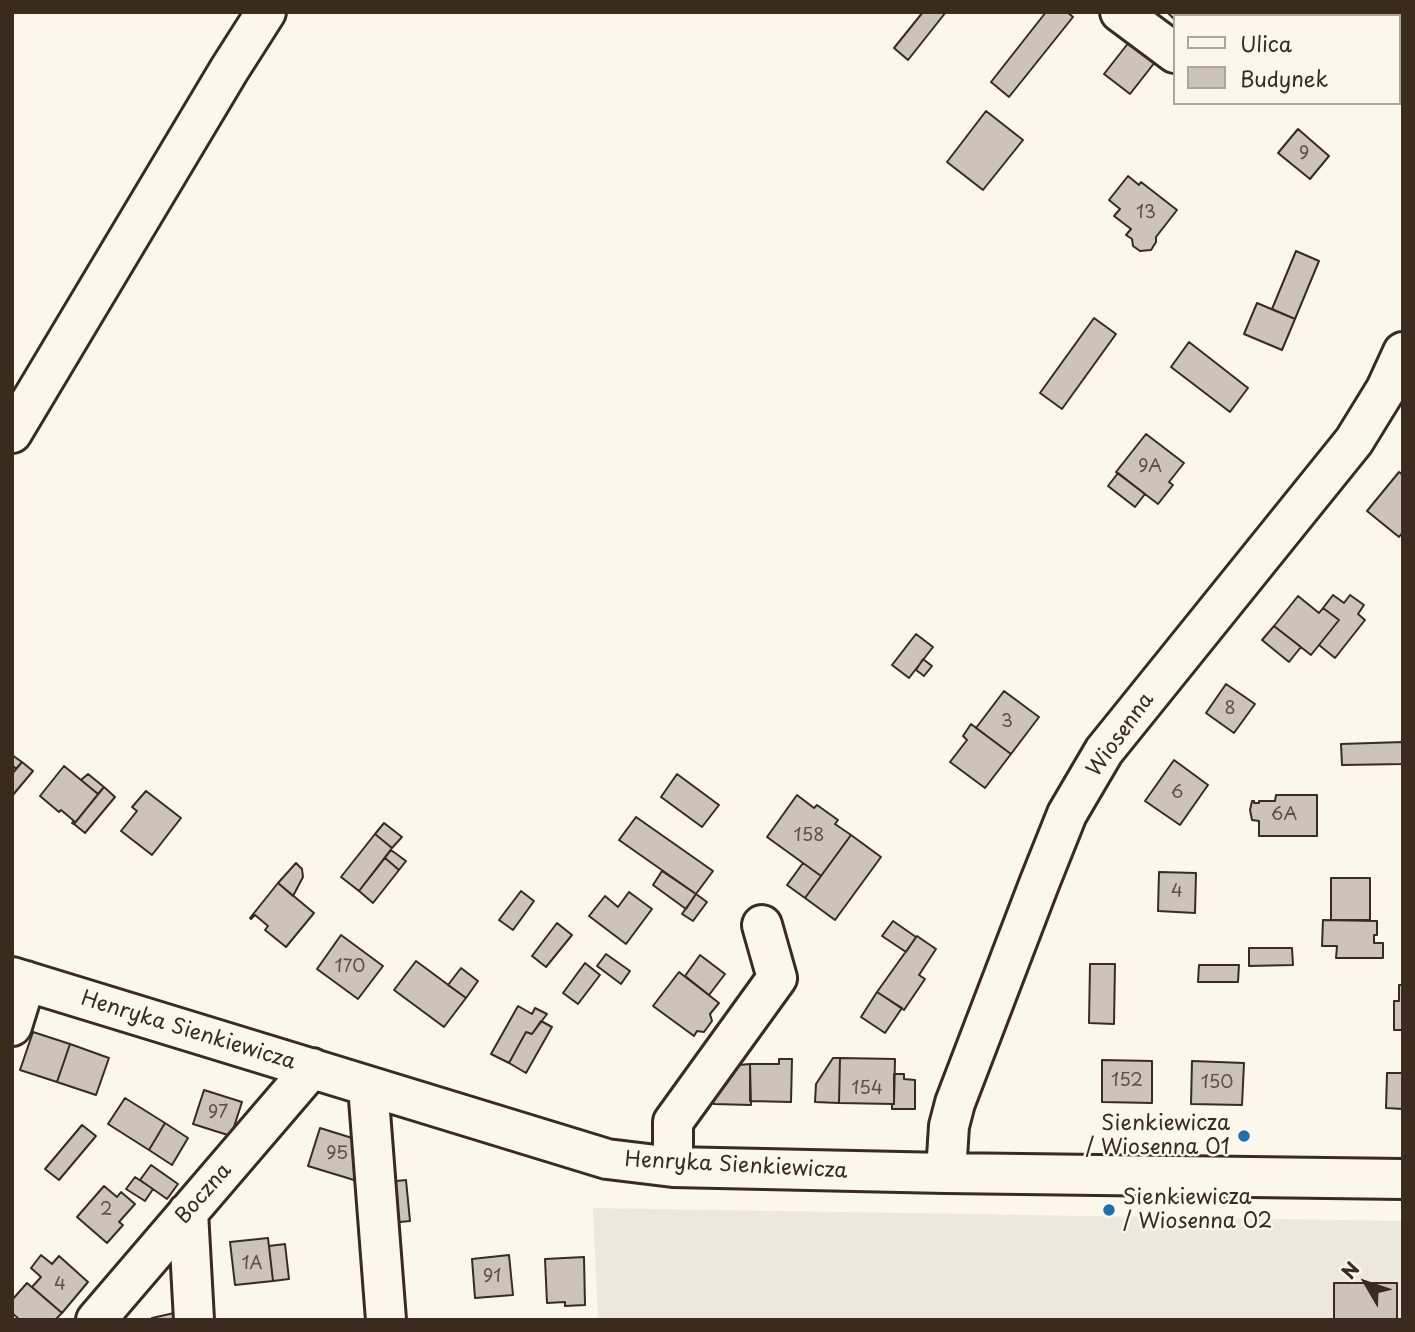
<!DOCTYPE html>
<style>
body{margin:0}
#map{position:relative;width:1415px;height:1332px;overflow:hidden;background:#fbf7ec;font-family:"Playpen Sans",sans-serif}
canvas{display:block}
.frame{position:absolute;inset:0;border:14px solid #3b2a1e;pointer-events:none}
.legend{position:absolute;left:1173px;top:14px;width:228px;height:91px;box-sizing:border-box;background:#fbf7ec;border:2px solid #aea59a;margin:0;padding:9px 12px;list-style:none;font-size:21px;color:#3b2a1e}
.legend li{display:flex;align-items:center;gap:14px;height:35px}
.legend b{width:35px;border:2px solid #aea59a}
.north{position:absolute;left:1331px;top:1248px;width:70px;height:70px;-webkit-text-stroke:5px #fbf7ec;paint-order:stroke;rotate:309deg;font-size:19px;font-weight:700;line-height:28px;text-align:center;color:#3b2a1e}
.north::after{content:'';display:block;margin:auto;width:24px;height:32px;background:#3b2a1e;clip-path:polygon(50% 0,100% 100%,50% 72%,0 100%)}
</style>
<div id="map">
<canvas width="1415" height="1332"></canvas>
<div class="frame"></div>
<ul class="legend">
<li><b style="height:9px;background:#fbf7ec"></b>Ulica</li>
<li><b style="height:19px;background:#ccc4b9"></b>Budynek</li>
</ul>
<div class="north">N</div>
</div>
<script>
const g = document.querySelector('canvas').getContext('2d');
g.lineJoin = 'round';
function fill(path, color) { g.fillStyle = color; g.fill(path, 'evenodd'); }
function stroke(path, color, width, dash) { g.strokeStyle = color; g.lineWidth = width; g.lineCap = dash ? 'butt' : 'round'; g.setLineDash(dash || []); g.stroke(path); }
function write(font, color, halo, rows, align = 'center') {
  g.font = font + ' "Playpen Sans",sans-serif'; g.lineWidth = 5; g.setLineDash([]); g.textBaseline = 'middle'; g.strokeStyle = halo; g.fillStyle = color; for (const [text, x, y, turn = 0] of rows) {
    g.save(); g.translate(x, y); g.rotate((+turn || 0) * Math.PI / 180); g.textAlign = isNaN(turn) ? turn : align; if (halo) g.strokeText(text, 0, 0); g.fillText(text, 0, 0); g.restore();
  }
}
fill(new Path2D(`
 M 593,1208 L 1403,1221 L 1403,1320 L 598,1320 Z`), '#ede8dd');
const building = new Path2D(`
 M 923,12 L 946,12 L 908,60 L 894,48 Z
 M 1046,12 L 1067,12 L 1073,17 L 1009,97 L 991,82 Z
 M 1167,12 L 1214,12 L 1219,16 L 1175,16 L 1175,20 Z
 M 1250,12 L 1267,12 L 1264,16 L 1247,16 Z
 M 1267,12 L 1281,12 L 1285,16 L 1264,16 Z
 M 1283,12 L 1298,12 L 1302,16 L 1285,16 L 1282,13 Z
 M 1133,37 L 1159,57 L 1130,94 L 1104,74 Z
 M 986,111 L 1023,140 L 983,190 L 947,162 Z
 M 1298,129 L 1329,156 L 1310,179 L 1278,153 Z
 M 1128,176 L 1139,185 L 1141,182 L 1177,210 L 1156,237 L 1156,242 L 1151,250 L 1140,251 L 1133,246 L 1132,239 L 1126,235 L 1131,229 L 1114,216 L 1120,209 L 1109,200 Z
 M 1296,251 L 1319,261 L 1295,319 L 1272,309 Z
 M 1257,303 L 1295,319 L 1282,350 L 1244,334 Z
 M 1094,318 L 1116,334 L 1062,409 L 1040,393 Z
 M 1189,342 L 1248,388 L 1230,412 L 1171,367 Z
 M 1146,434 L 1184,463 L 1169,482 L 1173,485 L 1158,504 L 1116,472 Z
 M 1399,472 L 1403,475 L 1403,532 L 1399,537 L 1367,511 Z
 M 1118,473 L 1145,494 L 1135,507 L 1108,486 Z
 M 1333,595 L 1344,603 L 1350,595 L 1364,605 L 1358,614 L 1365,620 L 1335,658 L 1319,645 L 1339,620 L 1323,608 Z
 M 1298,596 L 1319,613 L 1323,608 L 1339,620 L 1311,655 L 1274,626 Z
 M 1274,626 L 1301,647 L 1289,662 L 1262,640 Z
 M 916,634 L 933,647 L 909,678 L 892,665 Z
 M 923,659 L 932,666 L 924,676 L 916,670 Z
 M 1226,684 L 1255,704 L 1234,733 L 1206,713 Z
 M 1004,691 L 1039,717 L 1011,754 L 976,728 Z
 M 971,724 L 1011,754 L 985,788 L 950,762 L 967,740 L 963,736 Z
 M 1403,742 L 1403,764 L 1342,765 L 1341,744 Z
 M 12,755 L 22,762 L 16,769 L 12,765 Z
 M 1174,760 L 1208,785 L 1180,825 L 1145,801 Z
 M 22,762 L 33,771 L 12,796 L 12,774 Z
 M 64,766 L 98,794 L 74,824 L 72,823 L 74,821 L 61,810 L 59,812 L 40,796 Z
 M 88,774 L 104,787 L 98,794 L 81,780 Z
 M 677,774 L 719,805 L 702,827 L 661,797 Z
 M 104,787 L 115,797 L 85,833 L 74,824 Z
 M 146,791 L 181,818 L 152,855 L 121,831 L 137,811 L 132,807 Z
 M 797,795 L 814,808 L 817,805 L 838,820 L 835,824 L 851,835 L 821,876 L 767,837 Z
 M 1276,795 L 1317,795 L 1317,836 L 1259,836 L 1259,821 L 1252,820 L 1250,810 L 1252,801 L 1254,801 L 1254,803 L 1259,803 L 1259,801 L 1275,801 Z
 M 636,817 L 713,871 L 696,894 L 619,840 Z
 M 384,823 L 402,837 L 392,848 L 375,834 Z
 M 375,834 L 392,848 L 359,891 L 341,877 Z
 M 851,835 L 881,857 L 835,920 L 805,898 Z
 M 391,850 L 406,861 L 399,870 L 385,858 Z
 M 385,858 L 399,870 L 373,903 L 359,891 Z
 M 296,863 L 302,869 L 303,877 L 293,896 L 278,883 Z
 M 803,863 L 821,876 L 805,898 L 787,885 Z
 M 662,871 L 696,894 L 686,909 L 653,885 Z
 M 1159,872 L 1196,873 L 1195,913 L 1158,911 Z
 M 1331,878 L 1370,878 L 1370,920 L 1331,920 Z
 M 278,883 L 314,913 L 286,947 L 265,930 L 268,926 L 255,915 L 251,919 L 250,918 Z
 M 521,891 L 534,901 L 513,930 L 499,920 Z
 M 629,892 L 652,909 L 626,944 L 589,916 L 605,896 L 618,907 Z
 M 696,894 L 707,902 L 693,921 L 682,914 Z
 M 1323,920 L 1377,921 L 1377,935 L 1374,935 L 1374,943 L 1383,943 L 1383,958 L 1336,958 L 1337,946 L 1322,946 Z
 M 893,921 L 916,937 L 906,952 L 882,936 Z
 M 557,923 L 572,935 L 546,967 L 532,956 Z
 M 341,935 L 383,966 L 358,999 L 317,969 Z
 M 917,936 L 936,949 L 919,975 L 925,979 L 904,1010 L 877,992 Z
 M 1249,948 L 1292,948 L 1293,965 L 1249,966 Z
 M 606,954 L 630,971 L 621,984 L 597,966 Z
 M 700,955 L 725,974 L 709,995 L 685,976 Z
 M 416,961 L 466,998 L 444,1027 L 394,990 Z
 M 585,963 L 600,975 L 578,1004 L 563,993 Z
 M 1090,964 L 1115,964 L 1114,1024 L 1089,1023 Z
 M 1199,965 L 1239,965 L 1238,982 L 1198,982 Z
 M 461,968 L 478,981 L 466,998 L 448,985 Z
 M 679,972 L 719,1003 L 710,1014 L 712,1021 L 704,1032 L 697,1031 L 694,1036 L 653,1006 Z
 M 1399,985 L 1403,985 L 1403,1030 L 1394,1030 L 1394,1001 L 1399,1001 Z
 M 877,992 L 902,1008 L 885,1033 L 861,1017 Z
 M 518,1006 L 532,1014 L 535,1008 L 547,1014 L 532,1034 L 526,1032 L 509,1063 L 491,1054 Z
 M 541,1021 L 552,1027 L 526,1073 L 509,1063 L 526,1032 L 532,1034 Z
 M 33,1032 L 70,1044 L 57,1082 L 20,1070 Z
 M 70,1044 L 109,1058 L 96,1095 L 57,1082 Z
 M 833,1058 L 840,1058 L 839,1103 L 815,1102 L 816,1084 Z
 M 840,1058 L 895,1059 L 894,1104 L 839,1103 Z
 M 779,1059 L 792,1059 L 791,1102 L 750,1101 L 750,1064 L 779,1064 Z
 M 1102,1060 L 1152,1061 L 1152,1103 L 1102,1102 Z
 M 1192,1061 L 1244,1063 L 1242,1105 L 1191,1104 Z
 M 750,1064 L 751,1105 L 714,1104 L 713,1101 L 739,1065 Z
 M 1387,1073 L 1403,1073 L 1403,1109 L 1386,1108 Z
 M 894,1074 L 904,1074 L 904,1079 L 915,1080 L 915,1109 L 892,1109 L 892,1104 L 894,1104 Z
 M 204,1090 L 242,1102 L 231,1136 L 193,1124 Z
 M 125,1098 L 165,1123 L 149,1150 L 108,1124 Z
 M 165,1123 L 188,1138 L 172,1165 L 149,1150 Z
 M 82,1125 L 96,1136 L 59,1180 L 45,1169 Z
 M 320,1128 L 365,1142 L 354,1180 L 308,1166 Z
 M 151,1165 L 178,1184 L 167,1199 L 140,1180 Z
 M 135,1177 L 153,1189 L 145,1201 L 126,1189 Z
 M 406,1180 L 410,1221 L 390,1223 L 386,1182 Z
 M 104,1186 L 117,1197 L 121,1192 L 135,1204 L 119,1222 L 123,1225 L 107,1243 L 77,1217 Z
 M 268,1238 L 273,1281 L 235,1285 L 230,1242 Z
 M 285,1244 L 289,1279 L 273,1281 L 269,1246 Z
 M 41,1255 L 52,1264 L 59,1256 L 88,1282 L 62,1313 L 32,1287 L 41,1277 L 31,1268 Z
 M 509,1255 L 513,1295 L 475,1298 L 472,1259 Z
 M 584,1257 L 585,1305 L 565,1306 L 565,1302 L 547,1303 L 545,1259 Z
 M 27,1283 L 62,1313 L 55,1320 L 20,1320 L 12,1313 L 12,1300 Z
 M 1334,1283 L 1397,1283 L 1397,1320 L 1334,1320 Z
 M 174,1313 L 176,1320 L 152,1320 L 152,1318 Z`);
fill(building, '#ccc4b9');
stroke(building, '#3b2a1e', 2);
const minor = new Path2D(`
 M 1120,12 L 1175,53
 M 1388,12 L 1389,16
 M 1399,47 L 1403,57
 M 12,977 L 607,1159 L 673,1167 L 946,1173 L 1403,1179
 M 12,1026 L 26,981
 M 368,1086 L 386,1320
 M 673,1167 L 673,1122 L 777,978 L 762,925
 M 946,1173 L 949,1126 L 955,1103 L 1039,884 L 1067,814 L 1104,751 L 1354,441 L 1386,389 L 1403,352
 M 188,1212 L 194,1320
 M 96,1320 L 312,1068`);
const major = new Path2D(`
 M 12,433 L 229,70 L 266,12`);
stroke(minor, '#3b2a1e', 44);
stroke(major, '#3b2a1e', 44);
stroke(minor, '#fbf7ec', 38);
stroke(major, '#fbf7ec', 38);
for (const [x, y, r, color] of [
 [1244,1136,7,"#1f6fb2"],
 [1109,1210,7,"#1f6fb2"]
]) { const dot = new Path2D(); dot.arc(x, y, r, 0, 2 * Math.PI); g.fillStyle = color; g.fill(dot); stroke(dot, '#fbf7ec', 2.5); }
write('18px', '#5f5045', null, [
 ["9",1304,154],
 ["13",1146,213],
 ["9A",1150,467],
 ["8",1230,709],
 ["3",1007,722],
 ["6",1177,793],
 ["6A",1284,815],
 ["158",809,836],
 ["4",1177,892],
 ["170",350,967],
 ["152",1127,1081],
 ["150",1217,1083],
 ["154",867,1089],
 ["97",218,1113],
 ["95",337,1154],
 ["2",106,1210],
 ["1A",252,1264],
 ["91",492,1277],
 ["4",60,1285]
]);
write('21px', '#3b2a1e', '#fbf7ec', [
 ["Wiosenna",1121,735,-54],
 ["Henryka Sienkiewicza",188,1031,17],
 ["Henryka Sienkiewicza",736,1166,3],
 ["Boczna",204,1194,-49]
]);
write('21px', '#3b2a1e', '#fbf7ec', [
 ["Sienkiewicza",1230,1124],
 ["/ Wiosenna 01",1230,1148],
 ["Sienkiewicza",1123,1198,"left"],
 ["/ Wiosenna 02",1123,1222,"left"]
], 'right');
</script>
